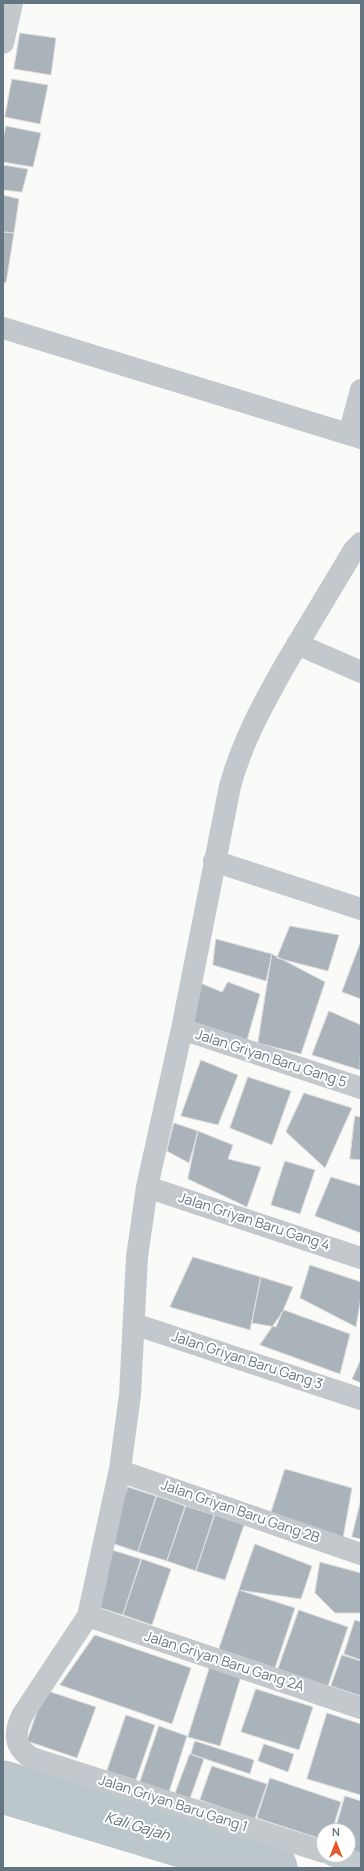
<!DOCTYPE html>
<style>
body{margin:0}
#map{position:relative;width:364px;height:1871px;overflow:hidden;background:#fafaf8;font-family:Manrope,sans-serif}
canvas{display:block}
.frame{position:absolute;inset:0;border:4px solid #657683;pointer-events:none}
.north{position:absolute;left:316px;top:1823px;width:40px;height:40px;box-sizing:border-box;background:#fff;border:1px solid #c1c8cd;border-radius:50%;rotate:0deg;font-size:11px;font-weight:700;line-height:16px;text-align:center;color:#657683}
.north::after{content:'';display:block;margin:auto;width:14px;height:18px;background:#e4572e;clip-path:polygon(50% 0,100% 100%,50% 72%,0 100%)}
</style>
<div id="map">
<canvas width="364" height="1871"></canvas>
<div class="frame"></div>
<div class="north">N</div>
</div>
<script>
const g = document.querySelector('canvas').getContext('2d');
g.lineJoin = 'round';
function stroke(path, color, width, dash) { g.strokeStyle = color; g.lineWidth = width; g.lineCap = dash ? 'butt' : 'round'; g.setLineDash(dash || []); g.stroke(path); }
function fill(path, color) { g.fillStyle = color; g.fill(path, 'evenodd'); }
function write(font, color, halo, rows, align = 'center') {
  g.font = font + ' Manrope,sans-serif'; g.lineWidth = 4; g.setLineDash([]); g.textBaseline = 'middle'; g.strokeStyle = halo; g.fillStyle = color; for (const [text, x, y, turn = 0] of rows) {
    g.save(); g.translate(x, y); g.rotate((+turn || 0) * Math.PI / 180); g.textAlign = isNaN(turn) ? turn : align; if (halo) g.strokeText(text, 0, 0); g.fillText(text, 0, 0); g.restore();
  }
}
stroke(new Path2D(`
 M 3,1787 L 271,1868`), '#bbc7cb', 53);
const building = new Path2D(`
 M 20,33 L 56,38 L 51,75 L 14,69 Z
 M 12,79 L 48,85 L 40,124 L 5,117 Z
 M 6,126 L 41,133 L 33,167 L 3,162 L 3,140 Z
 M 3,165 L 28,169 L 22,192 L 3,190 Z
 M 3,195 L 19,199 L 14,233 L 3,232 Z
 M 3,232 L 14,233 L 6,283 L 3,282 Z
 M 290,926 L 339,935 L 328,971 L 277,958 Z
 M 216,939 L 272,954 L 266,981 L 213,965 Z
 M 361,941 L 361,999 L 342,992 Z
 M 272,954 L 325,982 L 301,1054 L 258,1043 Z
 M 228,982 L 260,994 L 247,1040 L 191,1024 L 200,983 L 222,992 Z
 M 329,1011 L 361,1025 L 360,1070 L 312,1055 Z
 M 201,1060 L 238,1075 L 218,1125 L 181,1116 Z
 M 248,1077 L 291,1091 L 272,1145 L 230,1128 Z
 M 304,1093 L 352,1108 L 325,1168 L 286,1132 Z
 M 355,1116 L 361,1117 L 361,1160 L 350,1159 Z
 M 174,1123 L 198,1131 L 189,1163 L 167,1151 Z
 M 198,1131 L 233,1145 L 228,1159 L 261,1167 L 247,1207 L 188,1179 Z
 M 285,1161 L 315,1170 L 300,1214 L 271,1205 Z
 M 331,1177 L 361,1186 L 361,1233 L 315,1216 Z
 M 193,1257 L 261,1277 L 250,1330 L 170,1307 Z
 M 310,1265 L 361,1282 L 361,1297 L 356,1327 L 300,1298 Z
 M 261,1277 L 293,1287 L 276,1327 L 252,1323 Z
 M 284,1310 L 350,1334 L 340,1374 L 260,1345 Z
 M 361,1349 L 361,1383 L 352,1379 L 361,1359 Z
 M 285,1469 L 352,1488 L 343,1538 L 271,1513 Z
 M 128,1487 L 156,1496 L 138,1552 L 109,1542 Z
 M 157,1496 L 185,1506 L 167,1561 L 138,1552 Z
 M 361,1499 L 361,1539 L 352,1537 Z
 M 186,1506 L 214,1515 L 196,1571 L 167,1561 Z
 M 215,1515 L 244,1525 L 225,1580 L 196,1571 Z
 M 255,1544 L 312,1566 L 301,1599 L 239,1590 Z
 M 112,1550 L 141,1559 L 123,1615 L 94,1606 Z
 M 142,1559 L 171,1569 L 152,1625 L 123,1615 Z
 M 320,1562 L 361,1573 L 361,1613 L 335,1613 L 315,1593 Z
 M 239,1590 L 295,1608 L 275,1668 L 219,1649 Z
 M 299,1610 L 348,1627 L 328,1686 L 278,1669 Z
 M 355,1620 L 361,1622 L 361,1660 L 344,1654 Z
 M 95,1635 L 191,1668 L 172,1724 L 60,1685 Z
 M 342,1655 L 361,1661 L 361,1696 L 331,1686 Z
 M 210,1666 L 241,1676 L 220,1746 L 188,1737 Z
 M 256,1689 L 313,1707 L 299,1750 L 241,1732 Z
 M 45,1690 L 96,1707 L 77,1758 L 27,1741 Z
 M 327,1713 L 361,1724 L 361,1795 L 307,1779 Z
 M 126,1715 L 155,1725 L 136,1780 L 107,1771 Z
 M 159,1726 L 187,1736 L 169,1792 L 140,1782 Z
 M 195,1741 L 254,1760 L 250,1774 L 191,1754 Z
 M 264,1744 L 294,1754 L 288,1772 L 258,1761 Z
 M 190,1754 L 204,1759 L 188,1804 L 173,1799 Z
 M 212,1766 L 267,1784 L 255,1819 L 200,1800 Z
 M 270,1778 L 341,1802 L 332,1831 L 324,1831 L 324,1840 L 257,1818 Z
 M 345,1796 L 361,1801 L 361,1857 L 348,1853 L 348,1831 L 335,1831 Z`);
fill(building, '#aab3b9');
stroke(building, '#dcdcda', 1);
stroke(new Path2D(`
 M 3,43 L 12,3
 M 3,328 L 361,438
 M 349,434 L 361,390
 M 297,644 L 361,672
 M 214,861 L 361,909
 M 182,1029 L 361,1088
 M 147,1187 L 361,1258
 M 134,1324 L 361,1399
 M 120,1471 L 361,1554
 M 88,1616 L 361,1708
 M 324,1852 L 32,1758 C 13,1747 14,1731 23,1714 L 88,1616 L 120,1469 L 130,1395 L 137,1257 L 147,1187 L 182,1029 L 230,786 C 243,740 262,706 285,665 C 308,626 331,588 354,550 L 361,543
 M 332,1855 L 361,1864`), '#c3c8cc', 22);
write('14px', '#657683', '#fff', [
 ["Jalan Griyan Baru Gang 5",271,1059,18],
 ["Jalan Griyan Baru Gang 4",254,1222,18],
 ["Jalan Griyan Baru Gang 3",247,1361,18],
 ["Jalan Griyan Baru Gang 2B",240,1512,19],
 ["Jalan Griyan Baru Gang 2A",224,1662,18],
 ["Jalan Griyan Baru Gang 1",173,1804,18]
]);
write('italic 15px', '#60757c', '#fff', [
 ["Kali Gajah",137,1827,17]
]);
</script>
